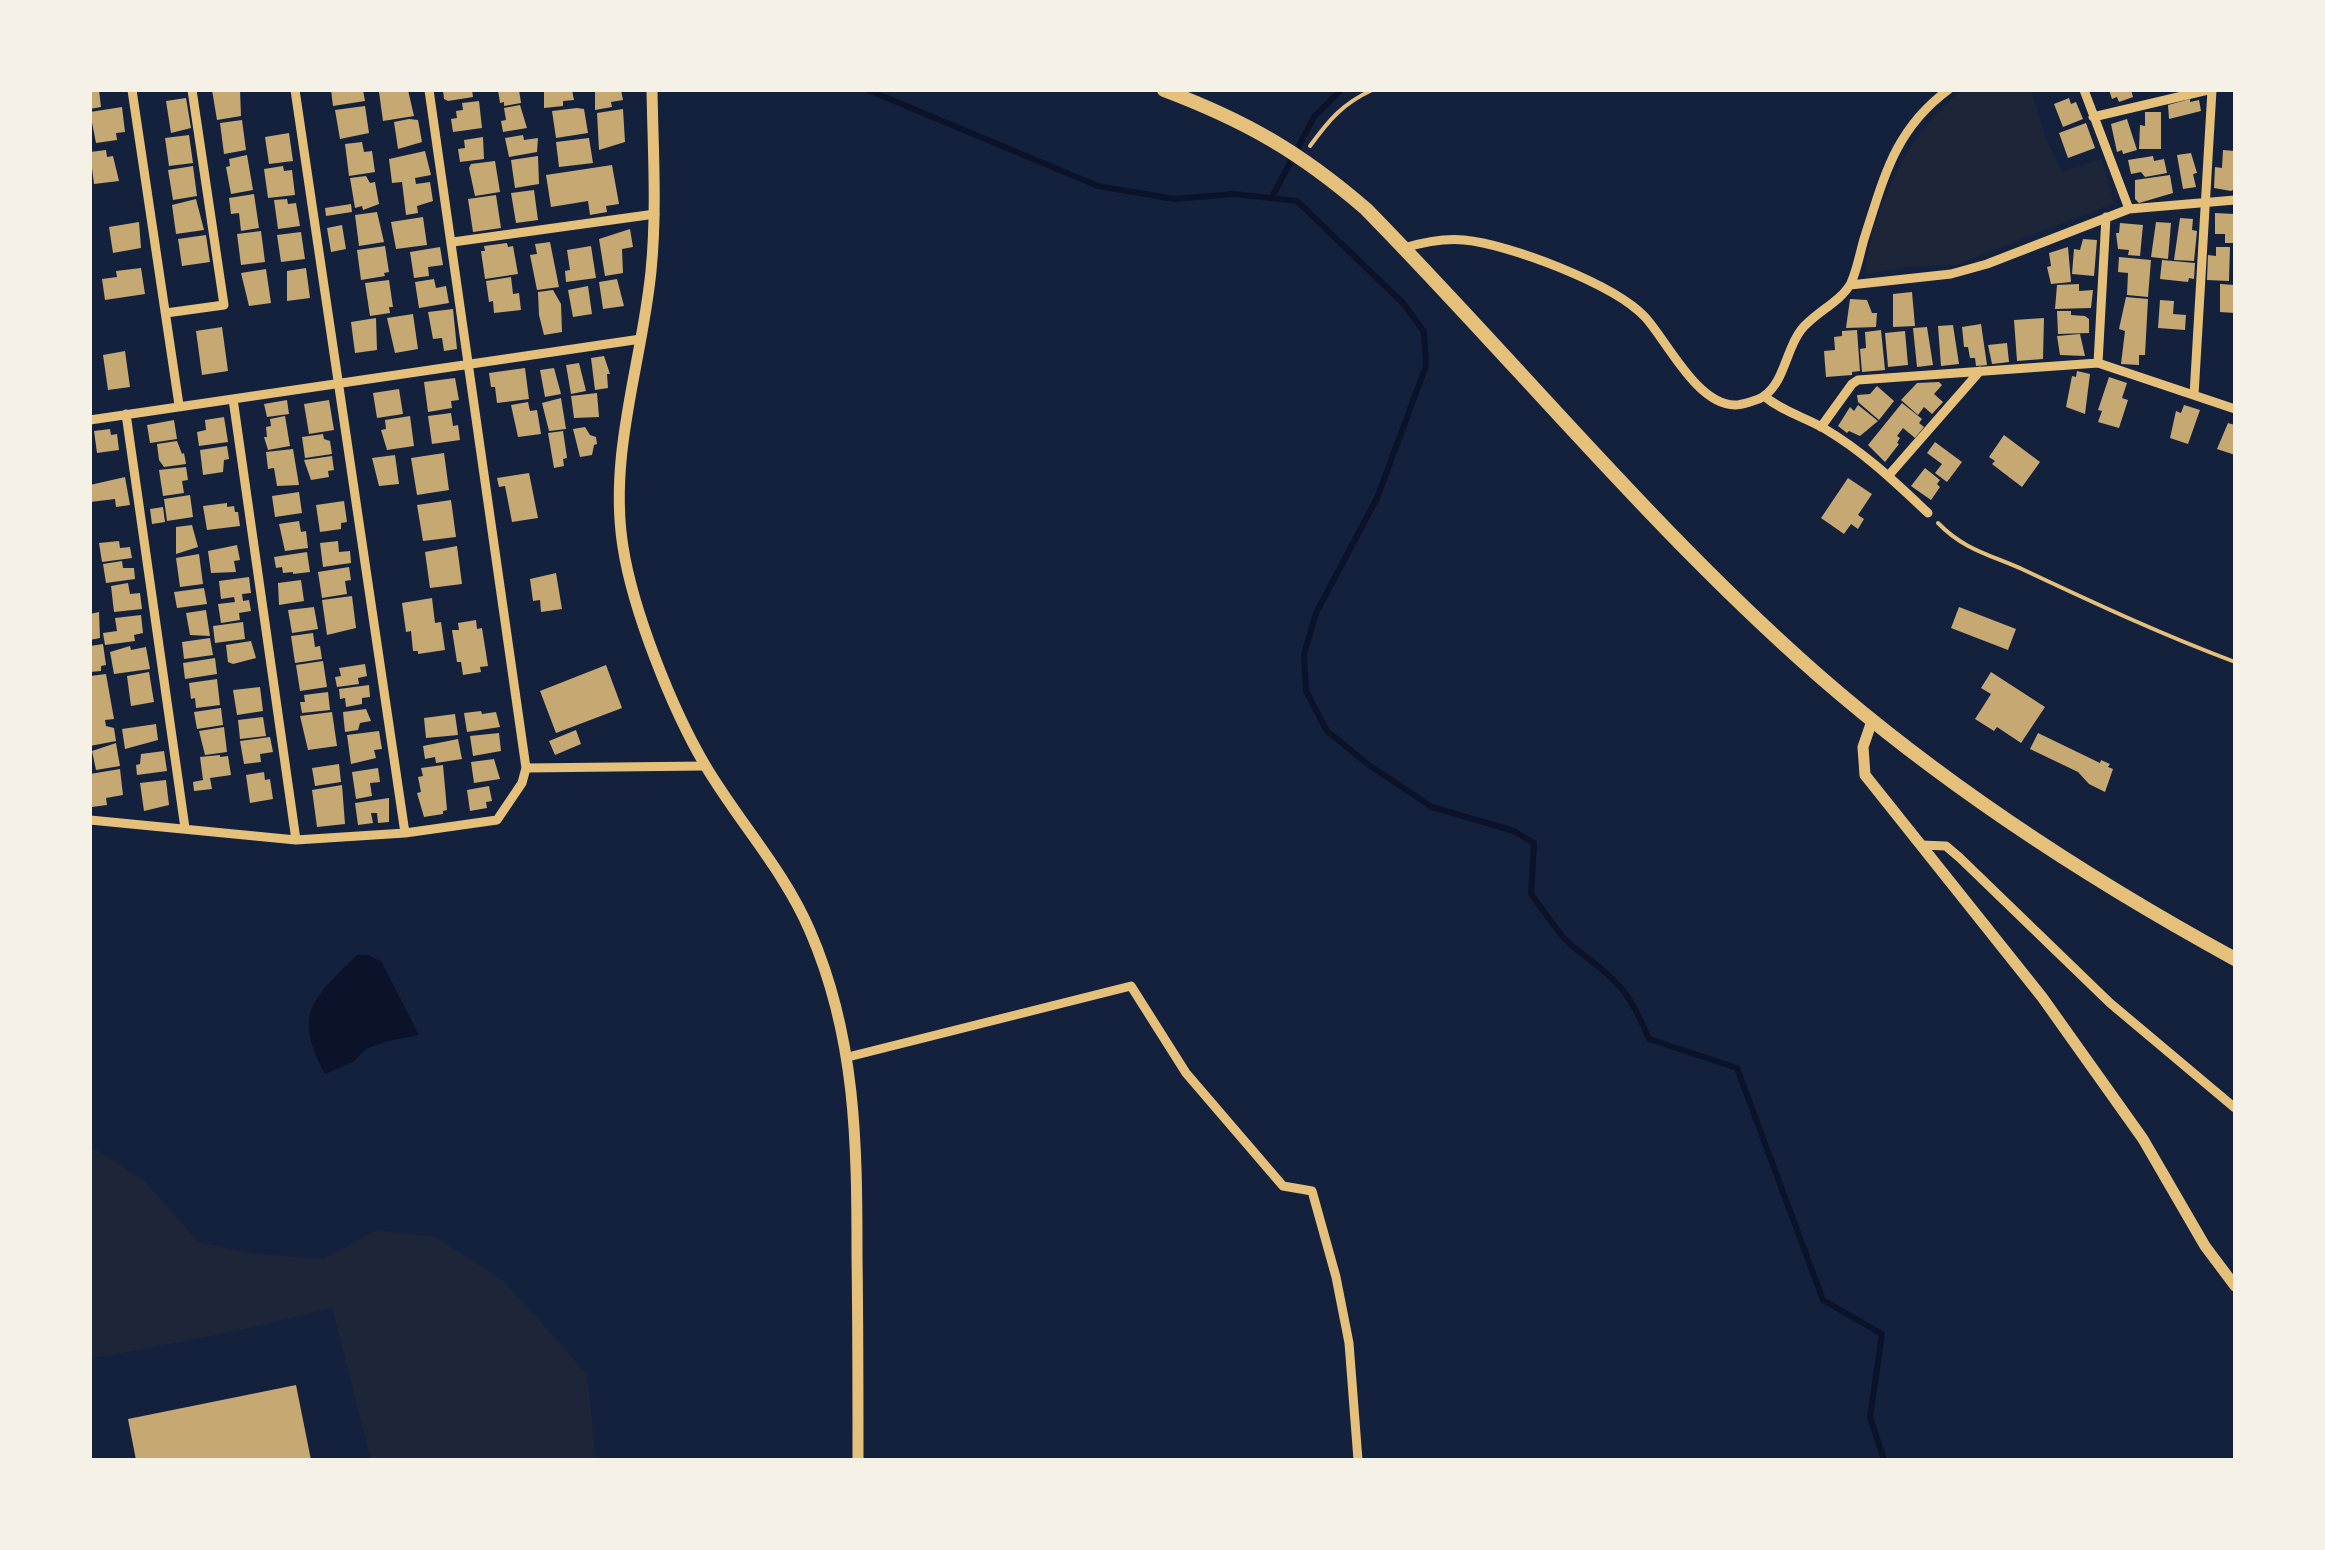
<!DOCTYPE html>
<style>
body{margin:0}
#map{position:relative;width:2325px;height:1550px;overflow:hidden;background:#14213d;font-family:"Varela Round",sans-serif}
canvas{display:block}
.frame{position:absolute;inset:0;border:92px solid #f6f1e7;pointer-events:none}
</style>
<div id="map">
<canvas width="2325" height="1550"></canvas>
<div class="frame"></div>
</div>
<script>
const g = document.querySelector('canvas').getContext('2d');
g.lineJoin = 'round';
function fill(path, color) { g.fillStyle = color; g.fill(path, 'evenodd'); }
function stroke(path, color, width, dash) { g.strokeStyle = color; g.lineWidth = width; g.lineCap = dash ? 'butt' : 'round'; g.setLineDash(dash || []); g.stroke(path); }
fill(new Path2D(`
 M 1964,90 L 2031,90 L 2046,138 L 2062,172 L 2102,159 L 2114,203 L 1956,265 L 1916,266 L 1865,274 C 1870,213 1912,123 1964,90 Z
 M 90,1146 L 143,1180 L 199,1242 L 255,1254 L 324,1259 L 377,1230 L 436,1237 L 504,1281 L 587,1374 L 596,1460 L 371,1460 L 332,1308 L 237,1331 L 90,1359 Z`), '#1d2539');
fill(new Path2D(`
 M 357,955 L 368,955 L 381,961 L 419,1035 L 388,1041 L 366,1049 L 353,1062 L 325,1074 C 292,1012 313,999 357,955 Z`), '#0b132b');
stroke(new Path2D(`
 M 868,90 L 1098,186 L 1174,199 L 1234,194 L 1297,201 L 1404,304 L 1424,332 L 1426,366 L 1377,498 L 1316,613 L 1304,654 L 1306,691 L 1327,731 L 1369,765 L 1432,807 L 1514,831 L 1534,843 L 1531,894 C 1545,912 1559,936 1576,949 C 1619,982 1628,989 1649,1039 L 1737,1068 L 1823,1300 L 1882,1334 L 1870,1417 L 1884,1460
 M 1272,197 L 1314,117 L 1341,90`), '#0b132b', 6);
fill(new Path2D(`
 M 90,90 L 99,90 L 101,107 L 90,109 Z
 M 212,90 L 240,90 L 241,116 L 217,120 Z
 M 331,90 L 363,90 L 365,101 L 333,106 Z
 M 408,90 L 414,116 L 383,121 L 379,92 Z
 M 443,90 L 472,90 L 473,97 L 448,101 L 444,99 Z
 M 498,90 L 519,90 L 521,103 L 504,106 L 504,102 L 500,103 Z
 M 544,90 L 572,90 L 574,100 L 563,101 L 563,106 L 544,108 Z
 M 595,90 L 621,90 L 623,100 L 611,102 L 612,107 L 595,110 Z
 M 2109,90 L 2131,90 L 2133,97 L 2119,102 L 2117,97 L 2112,99 Z
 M 186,98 L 191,128 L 171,133 L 166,101 Z
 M 2069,98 L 2071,104 L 2076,102 L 2083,119 L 2063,127 L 2054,104 Z
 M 2190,99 L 2190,102 L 2199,100 L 2201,111 L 2169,119 L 2168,105 Z
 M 479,101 L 482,128 L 453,132 L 451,119 L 457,118 L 456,111 L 463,110 L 462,103 Z
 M 520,105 L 527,128 L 503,132 L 501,121 L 506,120 L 504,108 Z
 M 365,106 L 369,133 L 340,139 L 335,110 Z
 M 122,107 L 125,132 L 116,133 L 117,140 L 96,143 L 90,112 Z
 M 577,108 L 584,109 L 588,133 L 556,138 L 552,111 Z
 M 623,109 L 625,142 L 599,150 L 597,113 Z
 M 2145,112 L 2161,112 L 2161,149 L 2139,149 L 2140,125 L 2145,126 Z
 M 409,119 L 418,120 L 422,142 L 398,149 L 394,122 Z
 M 2127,119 L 2137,150 L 2123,154 L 2122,150 L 2117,152 L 2111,124 Z
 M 242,120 L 246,150 L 224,154 L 220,123 Z
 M 2086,123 L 2095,148 L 2068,158 L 2059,133 Z
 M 289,133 L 293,161 L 269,164 L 265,137 Z
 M 189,135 L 193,163 L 169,166 L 165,138 Z
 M 523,135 L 524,140 L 538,138 L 537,152 L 509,157 L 505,138 Z
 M 483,137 L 484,159 L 460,162 L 458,149 L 465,148 L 464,140 Z
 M 589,138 L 593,163 L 559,167 L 556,142 Z
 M 362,142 L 364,152 L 372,151 L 375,172 L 349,176 L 345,144 Z
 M 106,150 L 107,157 L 113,156 L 119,181 L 94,184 L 90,152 Z
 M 2223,150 L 2235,151 L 2235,189 L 2231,191 L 2214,188 L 2215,167 L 2222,168 Z
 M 425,151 L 431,175 L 415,178 L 416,184 L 430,182 L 433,201 L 417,206 L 418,213 L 406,215 L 402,182 L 392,183 L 389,159 Z
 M 2191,153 L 2197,173 L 2193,174 L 2196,187 L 2183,189 L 2177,155 Z
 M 247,155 L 253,190 L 231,194 L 226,167 L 230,166 L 229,159 Z
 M 538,156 L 539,184 L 515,188 L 511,160 Z
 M 2153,156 L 2154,161 L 2164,159 L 2167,173 L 2145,177 L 2141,172 L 2131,174 L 2128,160 Z
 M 495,161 L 500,192 L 475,196 L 469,168 L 471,164 Z
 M 612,165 L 619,204 L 606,206 L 607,212 L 590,215 L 588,201 L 551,207 L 546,175 Z
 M 193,166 L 197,196 L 173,200 L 168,170 Z
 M 283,166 L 284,171 L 292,170 L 295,195 L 268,198 L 264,169 Z
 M 2170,175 L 2173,193 L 2139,203 L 2135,199 L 2135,180 Z
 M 366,176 L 370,183 L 375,182 L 379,204 L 363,210 L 362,206 L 355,208 L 350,178 Z
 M 534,190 L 538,220 L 516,223 L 511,193 Z
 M 254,194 L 259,228 L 241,231 L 239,213 L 231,214 L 229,198 Z
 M 496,195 L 501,228 L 473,232 L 468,199 Z
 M 196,199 L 204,230 L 176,234 L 172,205 Z
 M 287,199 L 288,204 L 296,203 L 300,226 L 278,229 L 274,200 Z
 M 351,204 L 352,212 L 326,216 L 325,208 Z
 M 377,212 L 384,242 L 359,246 L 355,215 Z
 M 2215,213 L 2235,214 L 2235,243 L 2225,243 L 2225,234 L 2215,234 Z
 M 423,217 L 427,245 L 396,249 L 391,222 Z
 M 2180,218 L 2193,219 L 2192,230 L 2197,231 L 2194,261 L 2174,260 Z
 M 139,222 L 141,248 L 113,253 L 109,227 Z
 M 2156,222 L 2171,223 L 2168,259 L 2151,257 Z
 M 2120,223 L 2143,225 L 2140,256 L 2128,255 L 2129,250 L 2118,249 L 2116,233 L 2119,233 Z
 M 342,225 L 346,249 L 331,252 L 327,228 Z
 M 630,229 L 633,247 L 622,249 L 623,273 L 605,276 L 599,239 Z
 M 261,231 L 265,262 L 241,265 L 237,234 Z
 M 301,232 L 305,259 L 281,262 L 277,235 Z
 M 206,235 L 210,262 L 182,266 L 178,239 Z
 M 2083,239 L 2097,240 L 2094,276 L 2072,274 L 2074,249 L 2080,250 Z
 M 550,242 L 559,287 L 537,290 L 530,255 L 537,254 L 535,244 Z
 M 507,243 L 508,247 L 513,246 L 518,274 L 485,279 L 481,251 L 485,251 L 484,246 Z
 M 385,246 L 389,272 L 384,273 L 385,276 L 361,280 L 357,250 Z
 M 591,246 L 596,278 L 566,282 L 565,271 L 570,270 L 567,250 Z
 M 440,247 L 443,265 L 428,267 L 429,276 L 414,278 L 410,252 Z
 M 2068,247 L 2071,282 L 2051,284 L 2047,267 L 2051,266 L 2049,253 Z
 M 2216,247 L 2230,247 L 2229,281 L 2207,280 L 2208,255 L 2216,256 Z
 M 2119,257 L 2151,260 L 2148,297 L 2127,295 L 2128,273 L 2118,272 Z
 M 2162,260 L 2195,263 L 2194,279 L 2189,278 L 2188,282 L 2160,279 Z
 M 141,268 L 145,294 L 105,300 L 102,279 L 117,277 L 116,271 Z
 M 306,268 L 310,298 L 287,301 L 287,271 Z
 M 266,269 L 271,303 L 249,306 L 241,273 Z
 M 511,277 L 513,294 L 519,293 L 521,310 L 494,313 L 493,301 L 489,302 L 486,281 Z
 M 434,279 L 436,288 L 446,286 L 449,303 L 419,308 L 415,282 Z
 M 617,279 L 624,306 L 603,309 L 599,282 Z
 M 389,280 L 393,307 L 389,307 L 390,313 L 370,316 L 365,283 Z
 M 2079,284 L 2079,291 L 2093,290 L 2091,308 L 2055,309 L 2057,285 Z
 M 2220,284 L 2235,285 L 2235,313 L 2220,312 Z
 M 588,286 L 592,314 L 573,317 L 568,290 Z
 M 553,290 L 561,304 L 562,332 L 544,335 L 539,315 L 538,292 Z
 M 1912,292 L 1915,326 L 1893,327 L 1893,294 Z
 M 2126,297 L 2148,299 L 2145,355 L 2139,355 L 2139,365 L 2121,364 L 2125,331 L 2119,329 Z
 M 1850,299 L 1867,300 L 1872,313 L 1877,313 L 1876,327 L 1846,328 Z
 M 2160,300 L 2174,301 L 2173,314 L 2186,315 L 2185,330 L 2158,328 Z
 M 453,309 L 457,349 L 444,351 L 442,338 L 433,339 L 428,312 Z
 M 2057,311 L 2071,311 L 2071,315 L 2085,316 L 2089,319 L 2089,333 L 2058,334 Z
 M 413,314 L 418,349 L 395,353 L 387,318 Z
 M 376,318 L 377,350 L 355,353 L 351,322 Z
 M 2044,318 L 2043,359 L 2017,361 L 2014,320 Z
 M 1981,324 L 1987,365 L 1976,366 L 1975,358 L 1970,358 L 1968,347 L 1964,347 L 1962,327 Z
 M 1953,325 L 1959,364 L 1941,366 L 1938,326 Z
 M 222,327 L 228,371 L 202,375 L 196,331 Z
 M 1927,327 L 1933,365 L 1917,367 L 1913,328 Z
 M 1857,330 L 1860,371 L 1852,372 L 1852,375 L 1826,377 L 1824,351 L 1835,350 L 1834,337 L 1842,336 L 1842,331 Z
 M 1881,330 L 1885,370 L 1862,372 L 1860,349 L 1866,348 L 1865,332 Z
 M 1905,331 L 1908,365 L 1888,367 L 1885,333 Z
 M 2080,334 L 2085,356 L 2060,355 L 2057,336 Z
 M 2007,343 L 2009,362 L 1992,364 L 1988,345 Z
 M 125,351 L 130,387 L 108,390 L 103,355 Z
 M 604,356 L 610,374 L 607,374 L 608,388 L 595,390 L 591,358 Z
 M 579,363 L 586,391 L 571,394 L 566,365 Z
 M 525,368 L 529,399 L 497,403 L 495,387 L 491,387 L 489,373 Z
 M 554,368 L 561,394 L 545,397 L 540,370 Z
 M 2077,371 L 2090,374 L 2085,414 L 2066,407 L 2072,376 L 2076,377 Z
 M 2109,377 L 2127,383 L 2122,398 L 2128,400 L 2119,428 L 2098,422 L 2102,411 L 2098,410 Z
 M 455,378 L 459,400 L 451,401 L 452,408 L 428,412 L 424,382 Z
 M 1939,382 L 1942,385 L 1934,394 L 1943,402 L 1932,414 L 1924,407 L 1918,415 L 1901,400 L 1917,383 Z
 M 1877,386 L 1894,401 L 1879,420 L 1858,402 L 1857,395 L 1870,394 Z
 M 399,389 L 403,414 L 377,418 L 373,393 Z
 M 597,393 L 599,417 L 574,418 L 571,396 Z
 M 561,398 L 566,429 L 549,431 L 542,403 Z
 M 287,400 L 289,414 L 267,417 L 264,404 Z
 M 329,400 L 334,430 L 309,434 L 304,404 Z
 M 528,402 L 530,411 L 537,410 L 541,434 L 518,437 L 511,405 Z
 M 1902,403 L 1922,419 L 1919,423 L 1924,427 L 1915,438 L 1903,428 L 1897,436 L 1900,438 L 1897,443 L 1899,444 L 1885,462 L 1868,445 Z
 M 1858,405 L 1878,421 L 1860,436 L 1849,431 L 1847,433 L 1838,426 L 1850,407 L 1854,411 Z
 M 2184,405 L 2200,410 L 2188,444 L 2170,438 L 2176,411 L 2181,413 Z
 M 451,413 L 453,426 L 458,425 L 460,440 L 432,444 L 428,416 Z
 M 285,416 L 290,446 L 268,450 L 264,437 L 267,437 L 266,427 L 271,426 L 270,419 Z
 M 410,416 L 414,446 L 387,450 L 381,430 L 386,429 L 385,420 Z
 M 224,417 L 228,442 L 199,446 L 197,432 L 206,430 L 205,420 Z
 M 174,420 L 177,439 L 150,443 L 147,425 Z
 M 2228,423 L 2235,425 L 2235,455 L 2217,449 Z
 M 585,427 L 590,435 L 596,437 L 597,444 L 594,445 L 592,455 L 580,457 L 573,429 Z
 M 110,429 L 111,435 L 117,434 L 119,450 L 97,453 L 94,431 Z
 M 563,431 L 567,458 L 563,459 L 564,466 L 554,468 L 548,433 Z
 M 323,434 L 324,439 L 330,441 L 332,454 L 305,458 L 302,437 Z
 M 2004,435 L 2040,462 L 2022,487 L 1992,464 L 1995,461 L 1989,457 Z
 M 177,441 L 182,454 L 184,453 L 186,464 L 164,467 L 159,460 L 157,444 Z
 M 1935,442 L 1962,462 L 1947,482 L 1935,473 L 1942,464 L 1927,453 Z
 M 227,446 L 229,459 L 224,460 L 223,472 L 203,475 L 200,450 Z
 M 293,449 L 299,485 L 277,486 L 274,468 L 268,469 L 266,452 Z
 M 444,453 L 449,490 L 417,495 L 411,458 Z
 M 395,455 L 399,484 L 379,486 L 372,458 Z
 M 332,456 L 334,470 L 328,471 L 329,477 L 311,480 L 304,460 Z
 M 186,467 L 188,480 L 182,481 L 184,493 L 163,496 L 159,470 Z
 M 1925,468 L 1940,480 L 1937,484 L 1940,487 L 1931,500 L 1911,486 Z
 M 529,473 L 538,518 L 512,522 L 505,486 L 499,487 L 497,478 Z
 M 125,477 L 130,505 L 116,507 L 115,499 L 90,502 L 90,485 Z
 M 1848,478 L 1872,494 L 1858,515 L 1864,519 L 1858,529 L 1851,524 L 1844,534 L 1821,518 Z
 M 299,492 L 302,513 L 275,517 L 272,496 Z
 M 190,495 L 193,517 L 167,521 L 164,499 Z
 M 451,500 L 456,537 L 423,541 L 417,505 Z
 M 344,501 L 347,522 L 341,523 L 341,529 L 320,532 L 316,505 Z
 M 227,503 L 227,507 L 234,506 L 235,512 L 238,512 L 240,526 L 207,530 L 203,506 Z
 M 163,507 L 165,522 L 152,524 L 150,509 Z
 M 299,521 L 301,532 L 306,531 L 308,548 L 285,551 L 279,524 Z
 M 192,525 L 198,547 L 176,554 L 176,527 Z
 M 119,541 L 120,548 L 130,547 L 132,558 L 102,562 L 99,543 Z
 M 338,541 L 339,552 L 350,551 L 351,563 L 323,567 L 320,543 Z
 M 237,545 L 240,560 L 234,561 L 236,572 L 211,573 L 208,551 Z
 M 457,546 L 462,584 L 430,588 L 425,552 Z
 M 307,552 L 310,572 L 293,574 L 293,572 L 283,573 L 282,567 L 276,568 L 274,557 Z
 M 199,554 L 203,584 L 180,587 L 176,558 Z
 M 122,561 L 123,568 L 134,568 L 135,579 L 106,583 L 103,564 Z
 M 349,567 L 351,580 L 345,581 L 347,594 L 322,598 L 318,572 Z
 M 556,573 L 562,609 L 541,612 L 540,600 L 533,601 L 530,579 Z
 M 249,577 L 251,593 L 242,594 L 243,601 L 249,600 L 251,611 L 239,613 L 240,620 L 221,623 L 218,604 L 235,602 L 234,597 L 221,599 L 219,581 Z
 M 301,580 L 304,601 L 279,605 L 278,583 Z
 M 128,583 L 130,594 L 140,593 L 142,609 L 114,612 L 111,586 Z
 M 204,588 L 207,604 L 177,608 L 174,592 Z
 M 352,596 L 356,628 L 327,635 L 322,600 Z
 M 432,598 L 435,623 L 441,622 L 445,650 L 418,654 L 418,651 L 413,651 L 411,631 L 406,632 L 402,603 Z
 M 314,607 L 318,629 L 292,633 L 288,610 Z
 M 1959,607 L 2016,629 L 2008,650 L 1951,628 Z
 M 206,610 L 210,636 L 190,635 L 186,613 Z
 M 99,612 L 100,638 L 90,640 L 90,614 Z
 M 141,615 L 143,633 L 134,635 L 135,641 L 105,645 L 103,633 L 117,631 L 115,618 Z
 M 476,620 L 477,629 L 482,628 L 488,666 L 480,667 L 481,672 L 463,675 L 461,662 L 457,662 L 452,630 L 459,630 L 458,623 Z
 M 243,622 L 245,639 L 215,643 L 213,626 Z
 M 313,633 L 315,647 L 320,646 L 322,659 L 295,663 L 291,636 Z
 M 210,638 L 213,655 L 184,659 L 182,642 Z
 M 251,641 L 256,658 L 233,664 L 228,662 L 226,645 Z
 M 103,644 L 106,665 L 101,666 L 101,671 L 90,672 L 90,646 Z
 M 130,646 L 131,650 L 146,647 L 150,669 L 114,674 L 110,652 Z
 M 215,658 L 217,674 L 185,679 L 183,663 Z
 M 323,661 L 327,687 L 300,691 L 296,665 Z
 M 365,664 L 367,676 L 358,678 L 359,684 L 337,687 L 335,677 L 341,676 L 339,668 Z
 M 606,665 L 622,708 L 556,733 L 540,691 Z
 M 149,672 L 154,702 L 131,706 L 127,676 Z
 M 1991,672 L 2045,707 L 2021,743 L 1997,727 L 1994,731 L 1975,719 L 1991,694 L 1981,688 Z
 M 106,674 L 114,719 L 105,720 L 106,726 L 114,728 L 116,741 L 90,746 L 90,676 Z
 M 217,679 L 220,705 L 196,708 L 195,698 L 191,699 L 189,683 Z
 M 369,685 L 370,697 L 362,698 L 362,704 L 346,707 L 345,698 L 340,699 L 339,689 Z
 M 260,687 L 263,711 L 237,715 L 233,690 Z
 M 328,692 L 330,710 L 302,713 L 300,702 L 305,702 L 304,695 Z
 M 221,708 L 223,725 L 197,729 L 194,712 Z
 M 366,709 L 371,721 L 360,723 L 358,730 L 345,732 L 343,712 Z
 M 481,711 L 482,714 L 496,712 L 500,727 L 467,732 L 464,713 Z
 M 332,712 L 337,746 L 308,750 L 300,716 Z
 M 455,714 L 458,735 L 426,738 L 424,718 Z
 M 263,717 L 266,736 L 240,739 L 238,720 Z
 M 156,724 L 158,740 L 125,749 L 122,729 Z
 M 224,727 L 227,752 L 205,755 L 199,731 Z
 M 576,730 L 581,744 L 555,755 L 549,741 Z
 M 379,731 L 382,749 L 374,750 L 376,758 L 351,764 L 347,735 Z
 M 499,733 L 501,751 L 473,756 L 470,736 Z
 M 2038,733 L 2100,763 L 2101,760 L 2110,764 L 2108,767 L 2113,769 L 2105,792 L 2089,784 L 2078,772 L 2030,749 Z
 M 270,737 L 273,752 L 260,754 L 261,762 L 244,764 L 240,741 Z
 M 458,739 L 462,759 L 436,763 L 435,757 L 425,759 L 423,746 Z
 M 116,743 L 120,766 L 96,770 L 92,751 Z
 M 164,751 L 167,771 L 137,775 L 136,765 L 140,764 L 141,754 Z
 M 220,755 L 220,757 L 228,756 L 231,775 L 210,778 L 212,789 L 194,791 L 193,782 L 203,780 L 200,757 Z
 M 494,759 L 500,779 L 474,783 L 471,762 Z
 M 339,764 L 341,782 L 315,786 L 312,768 Z
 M 443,765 L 447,810 L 443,811 L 443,814 L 424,817 L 417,793 L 421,792 L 418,777 L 423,776 L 421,768 Z
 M 378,768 L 380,782 L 370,783 L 372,796 L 356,799 L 352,772 Z
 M 120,769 L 123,795 L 106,798 L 107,805 L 92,807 L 90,774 Z
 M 264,772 L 265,780 L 270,779 L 273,799 L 250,803 L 246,775 Z
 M 166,780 L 169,805 L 144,811 L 140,783 Z
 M 342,785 L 345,824 L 317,827 L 312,790 Z
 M 489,786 L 492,801 L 486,802 L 487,808 L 470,811 L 467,790 Z
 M 389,798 L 389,822 L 378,823 L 377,813 L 371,813 L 373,823 L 358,825 L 355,803 Z
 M 296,1385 L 311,1460 L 136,1460 L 128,1419 Z`), '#c6a872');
stroke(new Path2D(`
 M 1310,146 C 1329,120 1342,104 1372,90
 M 1938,523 C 1964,550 1991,555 2024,570 C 2094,603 2163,635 2235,662`), '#e5c07b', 4);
stroke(new Path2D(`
 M 132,90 L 179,405
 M 295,90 L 405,833
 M 429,90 L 526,768
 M 2084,90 L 2129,209
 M 2093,117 L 2208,90
 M 453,242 L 655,214
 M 1404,248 C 1424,242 1443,238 1464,240 C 1509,244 1614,284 1645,317 C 1667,341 1697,405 1735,405 C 1741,405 1759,400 1764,396 C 1785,381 1786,349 1801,330 C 1814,313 1841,302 1851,283 C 1857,270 1860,253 1864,239 C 1884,178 1894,130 1948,90
 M 1850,285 L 1951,274 L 1987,264 L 2129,209 L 2235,200
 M 166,313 L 224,305 L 192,90
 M 2098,363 L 2106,217
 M 2194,395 L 2212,90
 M 1764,396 C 1783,412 1805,417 1825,429 C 1864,452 1895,482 1928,513
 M 233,399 L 296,840
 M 126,414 L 185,828
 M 90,420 L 641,339
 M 1821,427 L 1852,384 L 1858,380 L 2098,363 L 2235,409
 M 1889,475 L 1980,371
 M 90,820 L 296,840 L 405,833 L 497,820 L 522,783 L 526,768 L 705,766
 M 1921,845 L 1946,846 L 1960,858 L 2110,1003 L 2235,1108
 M 848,1057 L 1131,986 L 1186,1073 L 1283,1186 L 1312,1191 L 1336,1277 L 1349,1343 L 1358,1460`), '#e5c07b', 9);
stroke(new Path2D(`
 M 652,90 C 653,150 657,211 651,271 C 642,363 608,454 623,547 C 633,611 672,709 705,765 C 738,821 784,870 810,931 C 856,1037 857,1142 857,1256 C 858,1324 858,1392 858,1460
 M 1872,721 L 1863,747 L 1865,775 L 2042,997 L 2143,1139 L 2205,1246 L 2235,1286`), '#e5c07b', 11);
stroke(new Path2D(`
 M 1164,90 C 1246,121 1300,152 1366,209 C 1517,363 1655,532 1818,675 C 1945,786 2087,878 2235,959`), '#e5c07b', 14);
</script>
